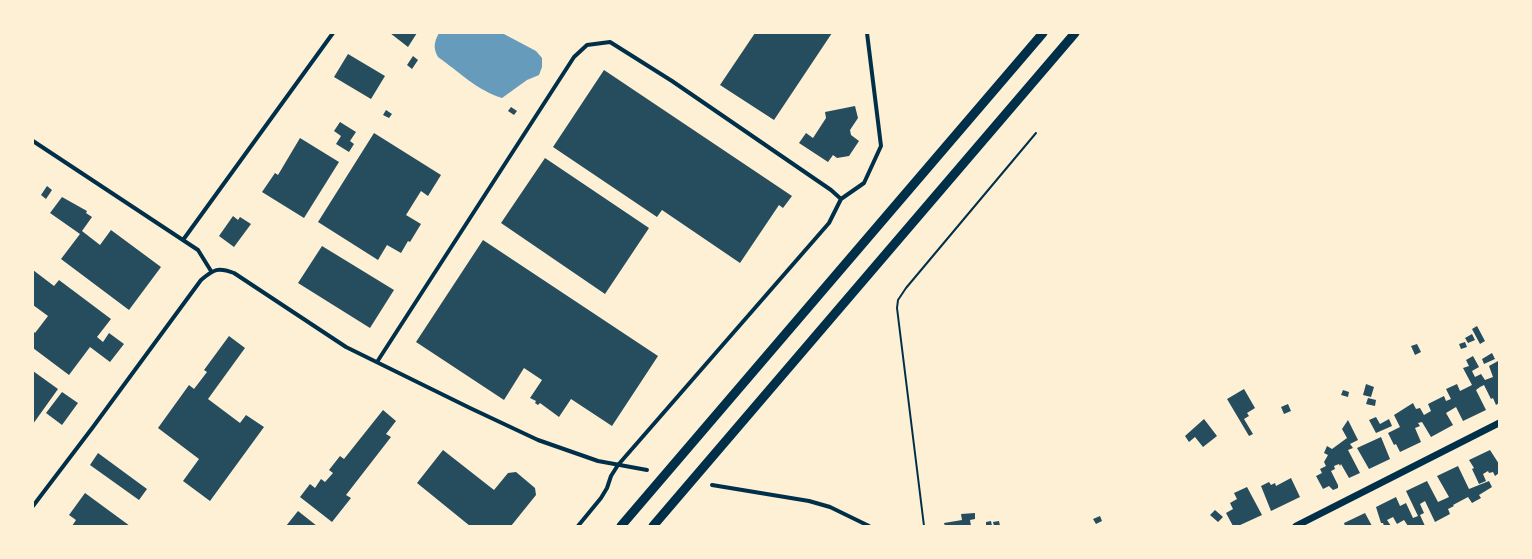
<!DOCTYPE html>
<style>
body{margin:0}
#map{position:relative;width:1532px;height:559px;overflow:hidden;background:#fdf0d5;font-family:"Work Sans",sans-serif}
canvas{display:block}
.frame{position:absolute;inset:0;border:34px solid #fdf0d5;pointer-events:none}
</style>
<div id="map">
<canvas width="1532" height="559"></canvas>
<div class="frame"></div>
</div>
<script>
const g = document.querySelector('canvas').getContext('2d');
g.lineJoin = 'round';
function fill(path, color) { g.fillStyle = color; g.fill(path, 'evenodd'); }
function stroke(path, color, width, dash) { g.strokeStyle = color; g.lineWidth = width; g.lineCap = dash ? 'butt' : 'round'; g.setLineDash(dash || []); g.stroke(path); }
fill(new Path2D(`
 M 439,33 L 502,33 L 536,51 L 542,58 L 542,67 L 539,75 L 527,80 L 502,98 C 478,91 458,71 438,57 C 433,48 434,42 439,33 Z`), '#669bbc');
fill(new Path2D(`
 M 390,33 L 417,33 L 408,47 Z
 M 755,33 L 832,33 L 774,120 L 720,85 Z
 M 348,54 L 385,76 L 371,99 L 334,77 Z
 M 413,56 L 418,60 L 412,69 L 407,65 Z
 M 604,70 L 792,196 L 783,208 L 779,205 L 740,263 L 662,210 L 657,217 L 553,147 Z
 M 855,106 L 858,118 L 850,130 L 851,135 L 859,141 L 849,156 L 837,158 L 833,155 L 828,162 L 799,143 L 806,133 L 813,138 L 826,118 L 825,112 Z
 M 511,107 L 517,111 L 514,115 L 508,111 Z
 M 386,110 L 392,114 L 389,118 L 383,115 Z
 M 340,122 L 356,132 L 350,141 L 354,144 L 349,152 L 336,144 L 341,136 L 334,131 Z
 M 374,133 L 441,175 L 428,196 L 421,191 L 406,215 L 421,224 L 410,242 L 408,241 L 401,253 L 387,245 L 378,260 L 318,222 Z
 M 300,138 L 339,162 L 304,218 L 262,192 L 275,173 L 278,175 Z
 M 545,158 L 649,228 L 605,294 L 501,223 Z
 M 47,186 L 52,190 L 46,199 L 41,195 Z
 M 62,197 L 87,211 L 86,213 L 92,217 L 82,231 L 100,245 L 111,230 L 161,267 L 129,310 L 61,259 L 80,234 L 50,213 Z
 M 233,216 L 238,220 L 240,217 L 251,224 L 234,247 L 219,236 Z
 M 483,240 L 658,356 L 612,426 L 571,399 L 559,417 L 540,403 L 538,405 L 535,403 L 536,401 L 530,398 L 542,380 L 524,368 L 504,400 L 416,342 Z
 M 322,246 L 394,290 L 370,328 L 298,283 Z
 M 33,270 L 54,286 L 59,280 L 111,319 L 97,337 L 103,342 L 109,333 L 124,344 L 110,362 L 90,347 L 69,375 L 33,348 L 33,331 L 35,333 L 48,316 L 33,305 Z
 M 1477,326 L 1485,341 L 1480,344 L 1472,329 Z
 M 1472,334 L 1475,340 L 1468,343 L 1465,338 Z
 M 229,336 L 245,348 L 208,399 L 240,423 L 246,415 L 264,427 L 210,501 L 183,481 L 199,459 L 158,428 L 189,385 L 194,389 L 207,372 L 204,370 Z
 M 1465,342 L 1467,347 L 1461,349 L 1459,344 Z
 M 1417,344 L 1421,352 L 1415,355 L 1411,346 Z
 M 1492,353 L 1495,359 L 1484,364 L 1482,359 Z
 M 1473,356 L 1479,367 L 1472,371 L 1475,377 L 1481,374 L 1485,380 L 1493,377 L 1489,366 L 1498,361 L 1499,363 L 1499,403 L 1496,405 L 1493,398 L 1491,399 L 1484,385 L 1480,387 L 1476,390 L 1486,410 L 1463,421 L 1456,407 L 1446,413 L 1453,425 L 1431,437 L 1422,422 L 1418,423 L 1420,426 L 1415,428 L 1421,442 L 1400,452 L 1396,444 L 1394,445 L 1388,433 L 1400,427 L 1394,415 L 1413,403 L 1416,409 L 1420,408 L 1424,415 L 1431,411 L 1428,404 L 1444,396 L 1446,401 L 1451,399 L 1446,389 L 1457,384 L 1460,391 L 1472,385 L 1463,368 L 1469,366 L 1466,360 Z
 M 33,371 L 58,389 L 33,424 Z
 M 1366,384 L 1374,387 L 1371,397 L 1363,395 Z
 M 1244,389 L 1255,408 L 1247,413 L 1249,416 L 1244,419 L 1253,434 L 1249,436 L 1227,399 Z
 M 1343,390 L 1349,392 L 1348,397 L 1341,395 Z
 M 62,392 L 78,403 L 62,425 L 46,413 Z
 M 1368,398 L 1376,400 L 1375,406 L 1366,404 Z
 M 1288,404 L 1291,411 L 1284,414 L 1281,407 Z
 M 383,410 L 396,421 L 386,434 L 391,437 L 346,495 L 351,498 L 332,522 L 300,497 L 310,484 L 315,488 L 321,479 L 325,482 L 333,473 L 329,470 L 340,456 L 344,459 Z
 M 1376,417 L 1380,424 L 1389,419 L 1392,426 L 1376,433 L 1369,420 Z
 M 1204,419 L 1217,436 L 1203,447 L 1195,437 L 1189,442 L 1185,436 Z
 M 1348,420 L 1358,440 L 1350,444 L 1353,448 L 1348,450 L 1360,473 L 1349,478 L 1341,464 L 1340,466 L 1339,464 L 1334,466 L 1335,469 L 1331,471 L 1338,485 L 1338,488 L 1333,490 L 1329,486 L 1323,489 L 1316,476 L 1322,473 L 1320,469 L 1326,466 L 1324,462 L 1328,455 L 1324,453 L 1327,446 L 1332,449 L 1347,438 L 1342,429 Z
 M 1381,437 L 1390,459 L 1369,469 L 1357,448 Z
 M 443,450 L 494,490 L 508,473 L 516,472 L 535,488 L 536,495 L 511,526 L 470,526 L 417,483 Z
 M 1490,450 L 1499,464 L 1499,473 L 1495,476 L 1493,472 L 1489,473 L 1488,471 L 1483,474 L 1486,481 L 1479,484 L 1472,469 L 1474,468 L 1469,460 Z
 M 98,453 L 147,489 L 139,500 L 90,465 Z
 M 1458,466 L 1469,489 L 1489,481 L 1492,487 L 1479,495 L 1481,498 L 1472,503 L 1468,497 L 1453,505 L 1454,506 L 1448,509 L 1450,514 L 1435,522 L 1425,501 L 1420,504 L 1424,513 L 1420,515 L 1425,526 L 1408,526 L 1404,520 L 1397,524 L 1393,517 L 1387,520 L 1391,526 L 1384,526 L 1383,523 L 1381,523 L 1376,507 L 1396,497 L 1400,506 L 1406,503 L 1413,518 L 1418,516 L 1406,491 L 1427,481 L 1438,502 L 1449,497 L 1437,476 Z
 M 1291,478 L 1300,497 L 1271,511 L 1261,486 L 1269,482 L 1271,485 L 1275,483 L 1276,486 Z
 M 1247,487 L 1262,515 L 1238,526 L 1233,526 L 1226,513 L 1233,509 L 1230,503 L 1237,499 L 1234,493 Z
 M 85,493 L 130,526 L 72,526 L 76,520 L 69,515 Z
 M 1215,510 L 1223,517 L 1218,522 L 1210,515 Z
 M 298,511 L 317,526 L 286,526 Z
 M 975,513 L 975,519 L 970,520 L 971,526 L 945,526 L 944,523 L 962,520 L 961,514 Z
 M 1365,513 L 1372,526 L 1345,526 L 1344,523 Z
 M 1100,516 L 1102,521 L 1096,524 L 1093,519 Z
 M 991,521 L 992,526 L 986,526 L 986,522 Z
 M 999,521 L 1000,526 L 994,526 L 993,522 Z`), '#264d5e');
stroke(new Path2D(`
 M 924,526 L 897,308 L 898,300 L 906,288 L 1036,133`), '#003049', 2);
stroke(new Path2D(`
 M 33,141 L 198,250 L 211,271
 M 183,240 L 333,33
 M 377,362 L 574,57 L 587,45 L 610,42 L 672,81 L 831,190 L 841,199
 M 712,485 L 809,501 L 830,507 L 869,526
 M 33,506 L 93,427 L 201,280 C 214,269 218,267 234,273 L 346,347 L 470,408 L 538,440 L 598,461 L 647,470
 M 578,526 L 601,498 L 607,488 L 611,476 L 618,465 L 829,223 L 841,199 L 864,183 L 881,146 L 867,33`), '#003049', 4);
stroke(new Path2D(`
 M 1296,526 L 1499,423`), '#003049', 7);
stroke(new Path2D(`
 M 621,526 L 1043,33
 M 653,526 L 1075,33`), '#003049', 9);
</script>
